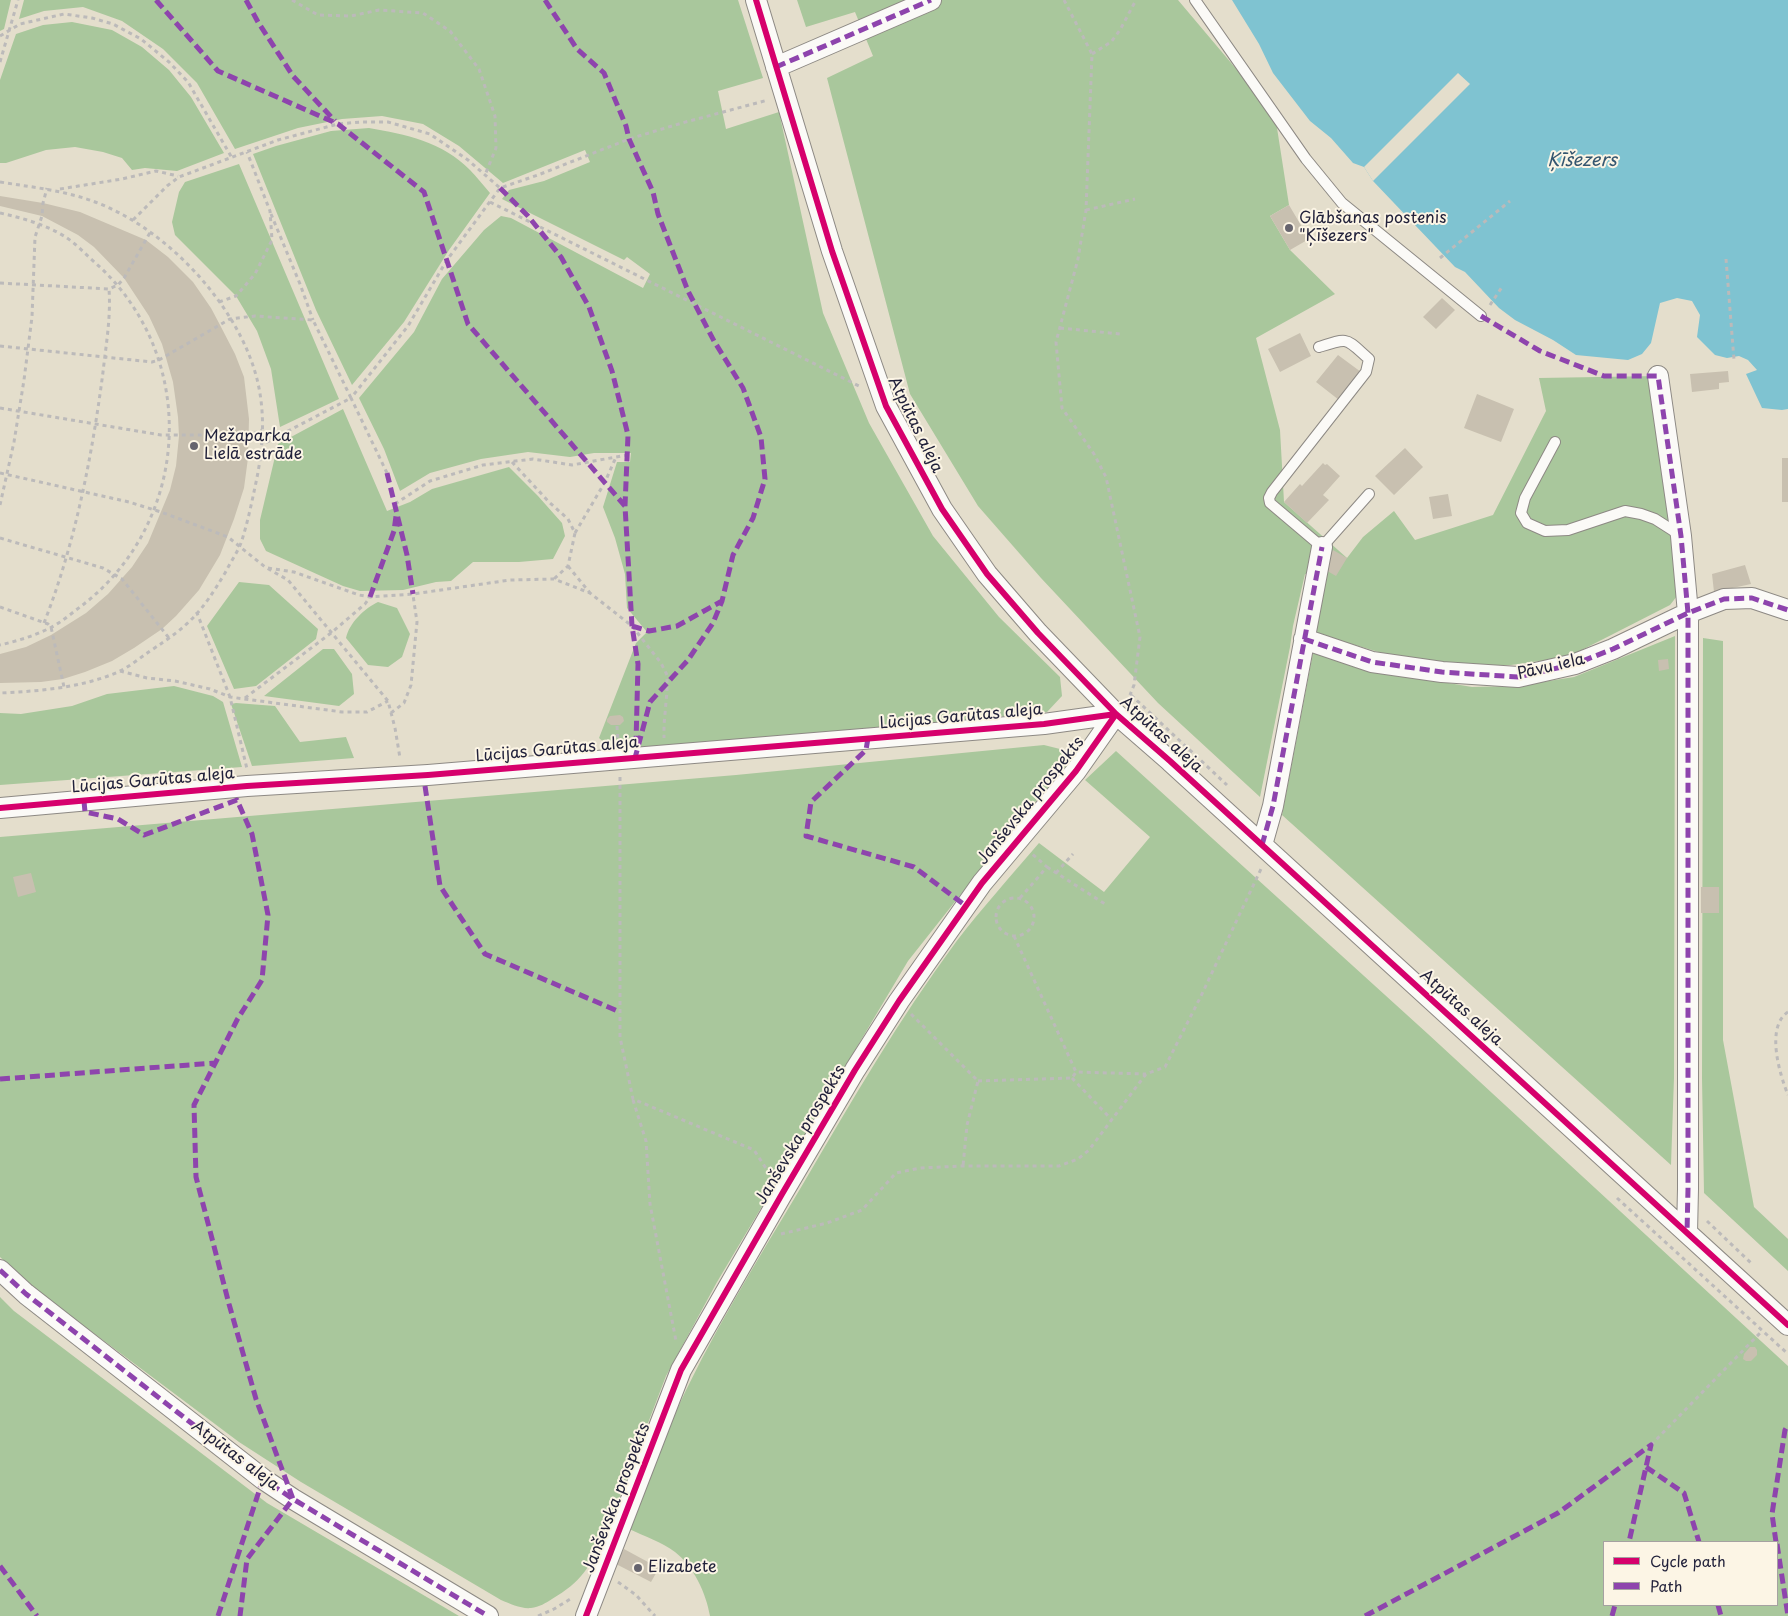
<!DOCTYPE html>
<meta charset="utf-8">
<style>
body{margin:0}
#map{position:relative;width:1788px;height:1616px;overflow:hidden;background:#e4decc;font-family:"Playpen Sans",sans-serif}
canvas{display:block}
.legend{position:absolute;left:1603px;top:1541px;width:175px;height:65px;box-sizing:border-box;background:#fcf5e5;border:1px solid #a5a1a1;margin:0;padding:6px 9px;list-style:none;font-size:15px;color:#22223b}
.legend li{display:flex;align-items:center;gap:10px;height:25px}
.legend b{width:25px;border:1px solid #a5a1a1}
</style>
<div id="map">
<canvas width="1788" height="1616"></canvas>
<ul class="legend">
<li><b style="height:6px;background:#d6006c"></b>Cycle path</li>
<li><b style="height:6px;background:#8e44ad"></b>Path</li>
</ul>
</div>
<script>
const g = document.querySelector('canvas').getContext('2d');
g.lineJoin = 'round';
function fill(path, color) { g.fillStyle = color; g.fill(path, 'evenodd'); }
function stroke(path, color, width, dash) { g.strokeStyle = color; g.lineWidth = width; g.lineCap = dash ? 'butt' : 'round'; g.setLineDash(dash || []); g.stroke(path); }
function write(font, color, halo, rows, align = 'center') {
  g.font = font + ' "Playpen Sans",sans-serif'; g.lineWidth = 4; g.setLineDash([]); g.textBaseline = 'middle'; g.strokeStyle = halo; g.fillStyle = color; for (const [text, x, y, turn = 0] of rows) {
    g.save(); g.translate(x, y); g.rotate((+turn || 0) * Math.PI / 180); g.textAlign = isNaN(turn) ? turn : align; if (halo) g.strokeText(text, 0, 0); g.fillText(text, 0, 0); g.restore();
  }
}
fill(new Path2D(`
 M 0,0 L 11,0 L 4,29 L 0,31 Z
 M 24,0 L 738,0 L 763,78 L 718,91 L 726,129 L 779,112 L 823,313 L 869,423 L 933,536 L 999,617 L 1060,677 L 1062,696 L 1047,712 L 734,741 L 612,749 L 599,738 L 636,643 L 647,632 L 627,608 L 625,574 L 615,538 L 603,507 L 617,462 L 630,462 L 631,453 L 594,453 L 570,457 L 528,452 L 481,459 L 430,473 L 400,491 L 384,449 L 359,398 L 414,332 L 442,279 L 484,230 L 501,216 L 511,218 L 643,288 L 650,274 L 627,257 L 624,260 L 502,199 L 509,190 L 544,181 L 590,162 L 585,150 L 503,183 L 459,146 L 423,124 L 382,116 L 342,119 L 298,128 L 235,149 L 197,83 L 163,49 L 122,21 L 83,7 L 44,11 L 19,19 Z
 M 797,0 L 1178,0 L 1275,115 L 1289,205 L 1270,216 L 1290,250 L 1335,294 L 1256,338 L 1280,430 L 1284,502 L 1347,558 L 1363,537 L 1394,511 L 1415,540 L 1493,515 L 1546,411 L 1539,378 L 1658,376 L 1681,591 L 1670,605 L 1568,657 L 1511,665 L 1456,665 L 1402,659 L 1315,633 L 1324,579 L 1305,574 L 1293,626 L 1290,647 L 1260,797 L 1158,703 L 1041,578 L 978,506 L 910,394 L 827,78 L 873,56 L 855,12 L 806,27 Z
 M 72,22 L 112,30 L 142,47 L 169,70 L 191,97 L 224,153 L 177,171 L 145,168 L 132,170 L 122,158 L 103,152 L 75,147 L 46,150 L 6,163 L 0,163 L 0,80 L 16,34 L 43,25 Z
 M 369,128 C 405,134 443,142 470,170 C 477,177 483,185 490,193 L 449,250 L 404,322 L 352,385 L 316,310 L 253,154 L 276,146 L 331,131 Z
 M 239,164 L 339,399 L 280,427 L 271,369 L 257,331 L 236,296 L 175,235 L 172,222 L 179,192 L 185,182 Z
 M 343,409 L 387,511 L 410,502 L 432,489 L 509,467 L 538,496 L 562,523 L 565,536 L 553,559 L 519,562 L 473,562 L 451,581 L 436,582 L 403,590 L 360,591 L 343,586 L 266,551 L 260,539 L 260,520 L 278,444 Z
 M 239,582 L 269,585 L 318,629 L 316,639 L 256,686 L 234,689 L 207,626 Z
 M 378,602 L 397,608 L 410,634 L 402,657 L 388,667 L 368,665 L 346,638 C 349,623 365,608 378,602 Z
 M 1675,636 L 1674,1078 L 1671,1165 L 1282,815 L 1313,653 L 1366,669 L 1472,687 L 1517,686 L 1574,677 Z
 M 1703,638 L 1723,641 L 1723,1040 L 1754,1207 L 1788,1239 L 1788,1271 L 1704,1193 L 1702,1078 Z
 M 323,649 L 334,649 L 352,674 L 354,694 L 339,706 L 264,696 Z
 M 174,686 L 213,696 L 223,702 L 242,767 L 0,785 L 0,713 L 21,714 L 72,706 L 107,694 Z
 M 236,703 L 275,706 L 300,742 L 346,737 L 354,758 L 252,766 L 231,704 Z
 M 1044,745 L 1060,749 L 1066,767 L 1022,817 L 908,961 L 717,1282 L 666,1376 L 604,1538 C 590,1567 581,1582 552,1599 C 546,1603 539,1607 531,1608 C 521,1609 511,1604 501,1600 L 301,1482 L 239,1442 L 28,1284 L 0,1257 L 0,837 L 736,775 Z
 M 1116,751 L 1428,1034 L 1788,1366 L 1788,1616 L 710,1616 C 706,1593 694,1567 675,1552 C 662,1542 644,1536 629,1529 C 644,1493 656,1456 672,1420 C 709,1338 757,1261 803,1184 C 851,1102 899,1019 956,942 C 982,908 1011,876 1039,843 L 1104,892 L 1150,837 L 1085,780 ZM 1604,1542 L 1777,1542 L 1777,1605 L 1604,1605 Z
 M 0,1297 L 14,1311 L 267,1503 L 459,1616 L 0,1616 Z`), '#a9c79c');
fill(new Path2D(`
 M 1232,0 L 1788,0 L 1788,409 L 1782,410 L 1762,408 L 1746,374 L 1757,370 L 1748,360 L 1739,356 L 1727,358 L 1715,355 L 1697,337 L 1700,315 L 1692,301 L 1677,298 L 1660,303 L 1651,343 L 1642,354 L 1628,360 L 1576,355 L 1553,340 L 1515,320 L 1499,308 L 1465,272 L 1455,267 L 1373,181 L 1364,167 L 1353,163 L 1331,138 L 1310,121 L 1273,73 L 1259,44 Z`), '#7fc3d1');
fill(new Path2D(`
 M 1458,73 L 1470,84 L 1373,181 L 1364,167 Z`), '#e4decc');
fill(new Path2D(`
 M 0,196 L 43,203 L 80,212 L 146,240 L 168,257 L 193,282 L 211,308 L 220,325 L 235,354 L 244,377 L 249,419 L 248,458 L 244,488 L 234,519 L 220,555 L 199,590 L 176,616 L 162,629 L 134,648 L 112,661 L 85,672 L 63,679 L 41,682 L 0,683 L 0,654 L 26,647 L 51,635 L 86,613 L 108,594 L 132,567 L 148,543 L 170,490 L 176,466 L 179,436 L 178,417 L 173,382 L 162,344 L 149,316 L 124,278 L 94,247 L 78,235 L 42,216 L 0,206 Z
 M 1289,205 L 1309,239 L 1290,250 L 1270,216 Z
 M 1442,298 L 1455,310 L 1436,329 L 1423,317 Z
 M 1300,333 L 1311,356 L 1280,372 L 1268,349 Z
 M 1338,355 L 1361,372 L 1339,400 L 1316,382 Z
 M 1728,371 L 1729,382 L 1719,383 L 1719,389 L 1692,392 L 1690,374 Z
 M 1477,394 L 1514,409 L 1501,442 L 1464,428 Z
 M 1405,448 L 1423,467 L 1394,495 L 1375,476 Z
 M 1782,458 L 1788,458 L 1788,502 L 1782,502 Z
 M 1323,463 L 1325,465 L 1327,464 L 1340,476 L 1323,495 L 1329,500 L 1307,523 L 1284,502 L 1300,484 L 1302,486 Z
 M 1448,494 L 1452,516 L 1433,519 L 1429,497 Z
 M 1333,550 L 1347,558 L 1336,576 L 1322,568 Z
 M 1745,565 L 1751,584 L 1714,592 L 1712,574 Z
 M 1668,659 L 1669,669 L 1659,671 L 1658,660 Z
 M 620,715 L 623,717 L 624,721 L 620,725 L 611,725 L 607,722 L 607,719 L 610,716 Z
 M 31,873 L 36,892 L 18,897 L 13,877 Z
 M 1701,887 L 1719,887 L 1719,913 L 1701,913 Z
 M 1750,1347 L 1755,1347 L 1757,1350 L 1757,1355 L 1751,1361 L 1746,1361 L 1743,1359 L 1744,1354 Z
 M 624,1549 L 659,1568 L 651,1582 L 616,1564 Z`), '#c8c0b0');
const lane = new Path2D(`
 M 1195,0 L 1306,159 L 1342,203 L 1481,316
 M 1319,347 C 1350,337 1345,338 1369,359 L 1366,372 L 1272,492 L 1269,498 L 1270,503 L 1322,547 L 1369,494
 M 1555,442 L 1525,498 L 1521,513 L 1527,523 L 1545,531 L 1568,530 L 1625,511 L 1641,514 L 1655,519 L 1680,535`);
const street = new Path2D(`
 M 756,0 L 832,251 L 886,406 L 942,509 L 987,574 L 1038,633 L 1116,714 L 1170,761 L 1788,1325
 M 776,67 L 931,0
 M 1658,376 L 1681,536 L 1688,613 L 1688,1189 L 1687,1233
 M 1304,639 L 1372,662 L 1442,672 L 1518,677 L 1575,664 L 1613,649 L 1688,613 L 1724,599 L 1752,598 L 1788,610
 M 0,808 L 247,786 L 428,775 L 1044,724 L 1116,714
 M 1262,845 L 1273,806 L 1322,547
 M 0,1270 L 26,1294 L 263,1479 L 293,1499 L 488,1616
 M 586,1616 L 681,1370 L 782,1194 L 855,1070 L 899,1001 L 982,883 L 1076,771 L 1116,714`);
stroke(lane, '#8d8984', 12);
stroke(street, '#8d8984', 22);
stroke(new Path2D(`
 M 292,0 L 318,15 L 351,16 L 379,10 L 423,13 L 450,31 L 479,69 L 495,116 L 496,148 L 485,175
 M 1064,0 L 1092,54 L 1086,210 L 1078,259 L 1056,342 L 1062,408 L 1094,454 L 1106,477 L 1140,637 L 1134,685 L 1130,695
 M 0,36 L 20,24 L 64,14 L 92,18 L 113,24 L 141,39 L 169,62 L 188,82 L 232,158
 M 1092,54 L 1111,42 L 1120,30 L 1136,0
 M 0,62 L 18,0
 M 0,182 C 37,188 71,191 105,206 C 172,235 239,308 257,379 C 266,415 263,451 255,487 C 251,506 247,525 241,543 C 237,553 230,563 225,573 C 201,613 190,625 150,651 C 140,658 129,667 118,672 C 81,688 40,691 0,693
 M 60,189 L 122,179 L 156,171 L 178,176
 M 490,202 L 859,386
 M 1086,210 L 1135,199
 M 0,213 C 22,218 44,224 64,236 C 77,244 89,258 101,268 C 199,362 190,520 84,604 C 73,612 62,622 50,628 C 34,636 17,641 0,645
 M 271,214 L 300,284 L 313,320
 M 133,220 L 167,186 L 179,177 L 278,140 L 338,124 L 361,122 L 388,122 L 430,134 L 468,160 L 500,188
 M 1440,258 L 1510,201
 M 1726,259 L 1734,360
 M 0,283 L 109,289 L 118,285 L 124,278 L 151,231
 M 219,302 L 236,296 L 255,274 L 272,240 L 270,211 L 247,152
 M 1490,305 L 1502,287
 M 1060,328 L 1120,334
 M 0,346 L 152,362 L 159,360 L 230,319 L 255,316 L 313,320 L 351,398 L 269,441 L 262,444
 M 0,408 L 161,435 L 250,435 L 262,430
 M 512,462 L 549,502 L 568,519 L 575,533 L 568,566 L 554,579
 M 0,473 L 129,502 L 161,512 L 228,537 L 265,567 L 288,580 L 388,701 L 395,728 L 400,758
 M 387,473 L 351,398 L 408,326 L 447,260 L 500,188 L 538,175 L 629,139 L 682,123 L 768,100
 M 395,504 L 430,481 L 483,465 L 533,459 L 572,465 L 627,455
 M 0,505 L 14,442 L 24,380 L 32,317 L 35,237 L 42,216 L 43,203 L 47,188
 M 575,533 L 605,482 L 616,457
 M 0,538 L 103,568 L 122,579 L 169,638
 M 568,566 L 590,593
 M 268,568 L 294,572 L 359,595 L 370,597 L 413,594 L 510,580 L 554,579 L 590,593 L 632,626 L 661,663 L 667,675 L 667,691 L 664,725 L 664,738
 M 0,607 L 48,624 L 51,627 L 64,687
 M 196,614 L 197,613 L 230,697 L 247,769
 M 44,623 C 75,544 92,457 103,372 C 106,345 111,317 109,289
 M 120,671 L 147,678 L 175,681 L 210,689 L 230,697 L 342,712 L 367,712 L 388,701
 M 1131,695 L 1227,785
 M 245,698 L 331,633 L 365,604 L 370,597
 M 391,713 L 404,703 L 411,685 L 417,622 L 413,595
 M 617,726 L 618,741
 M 620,777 L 620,1037 L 633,1099 L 754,1150 L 771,1176
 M 1047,867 L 1105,904
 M 1056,873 L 1073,854
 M 1020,898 L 1047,867 L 1030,852
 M996 917a19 19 0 1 1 38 0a19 19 0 1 1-38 0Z
 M 1014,936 L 1076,1072
 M 1788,1012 C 1765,1027 1780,1075 1788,1095
 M 911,1014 L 978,1081 L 967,1125 L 963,1166
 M 1072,1078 L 1112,1120
 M 978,1081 L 1072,1078 L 1076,1072 L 1146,1074
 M 633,1100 L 646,1141 L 650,1204 L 676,1341
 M 1617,1198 L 1788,1354
 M 1707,1221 L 1751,1263
 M 781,1234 L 827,1223 L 862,1210 L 896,1173 L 920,1168 L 963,1166 L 1059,1166 L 1078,1159 L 1089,1150 L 1146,1074 L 1165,1067 L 1201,996 L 1261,869
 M 1651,1445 L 1762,1331
 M 618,1582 L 636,1595 L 655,1616
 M 538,1616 L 554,1609 L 572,1598`), '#bcbaba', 3, [4, 4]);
stroke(lane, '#fbfaf7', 10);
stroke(street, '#fbfaf7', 20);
stroke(new Path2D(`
 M 156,0 L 218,71 L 338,124 L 424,192 L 468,324 L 625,506
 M 246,0 L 258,22 L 293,76 L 335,121
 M 545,0 L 577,49 L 604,73 L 626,126 L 629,139 L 653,192 L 658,214 L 688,291 L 714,341 L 743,388 L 761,437 L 765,479 L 753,518 L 733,555 L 722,601 L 713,623 L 688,660 L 650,702 L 635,758
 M 776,67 L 931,0
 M 500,188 L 528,216 L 561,257 L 589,307 L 612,371 L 628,435 L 625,506 L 632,626 L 638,664 L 636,743
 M 1481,316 L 1540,351 L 1604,376 L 1658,376 L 1681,536 L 1688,613 L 1688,1189 L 1687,1233
 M 387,473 L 407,555 L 413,594
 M 370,597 L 394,531 L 396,516
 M 632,626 L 649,631 L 677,626 L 722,601
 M 1304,639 L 1372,662 L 1442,672 L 1518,677 L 1575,664 L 1613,649 L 1688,613 L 1724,599 L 1752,598 L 1788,610
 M 868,738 L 866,750 L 811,802 L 806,836 L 914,867 L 966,906
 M 425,786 L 440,886 L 485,954 L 620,1012
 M 84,801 L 85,812 L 118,819 L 144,835 L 237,800 L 252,834 L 268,915 L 262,980 L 237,1020 L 194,1105 L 196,1177 L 229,1304 L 256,1399 L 293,1499 L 247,1559 L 240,1616 L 241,1616
 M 1262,845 L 1273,806 L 1322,547
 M 0,1079 L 215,1063
 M 0,1270 L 26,1294 L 263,1479 L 293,1499 L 488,1616
 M 1646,1467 L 1684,1493 L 1699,1542
 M 1776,1542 L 1772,1514 L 1785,1430 L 1788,1425
 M 1777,1544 L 1788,1616
 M 0,1566 L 37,1616
 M 1718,1605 L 1721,1616
 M 218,1616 L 263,1479
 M 1365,1616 L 1558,1513 L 1651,1445 L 1629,1542
 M 1612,1616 L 1615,1605`), '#8e44ad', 5, [10, 5]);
stroke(new Path2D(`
 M 756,0 L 832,251 L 886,406 L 942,509 L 987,574 L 1038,633 L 1116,714 L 1170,761 L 1788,1325
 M 0,808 L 247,786 L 428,775 L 1044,724 L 1116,714
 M 586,1616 L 681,1370 L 782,1194 L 855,1070 L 899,1001 L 982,883 L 1076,771 L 1116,714`), '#d6006c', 6);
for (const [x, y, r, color] of [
 [1289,228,5,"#66646e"],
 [194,446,5,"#66646e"],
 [638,1568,5,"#66646e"]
]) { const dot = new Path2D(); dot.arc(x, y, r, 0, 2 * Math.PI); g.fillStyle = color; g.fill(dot); stroke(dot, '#fcf5e5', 2); }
write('16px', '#22223b', '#fcf5e5', [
 ["Glābšanas postenis",1299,219],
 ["\"Ķīšezers\"",1299,237],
 ["Mežaparka",204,437],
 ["Lielā estrāde",204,455],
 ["Elizabete",648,1568]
], 'left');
write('16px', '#22223b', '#fcf5e5', [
 ["Atpūtas aleja",915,425,64],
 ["Pāvu iela",1551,667,-13],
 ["Lūcijas Garūtas aleja",961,717,-5],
 ["Atpūtas aleja",1161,735,42],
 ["Lūcijas Garūtas aleja",557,750,-5],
 ["Lūcijas Garūtas aleja",153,781,-5],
 ["Janševska prospekts",1031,801,-51],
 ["Atpūtas aleja",1461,1008,42],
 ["Janševska prospekts",801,1135,-59],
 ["Atpūtas aleja",235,1456,37],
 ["Janševska prospekts",617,1498,-69]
]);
write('italic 18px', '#345670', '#fcf5e5', [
 ["Ķīšezers",1582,161]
]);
</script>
